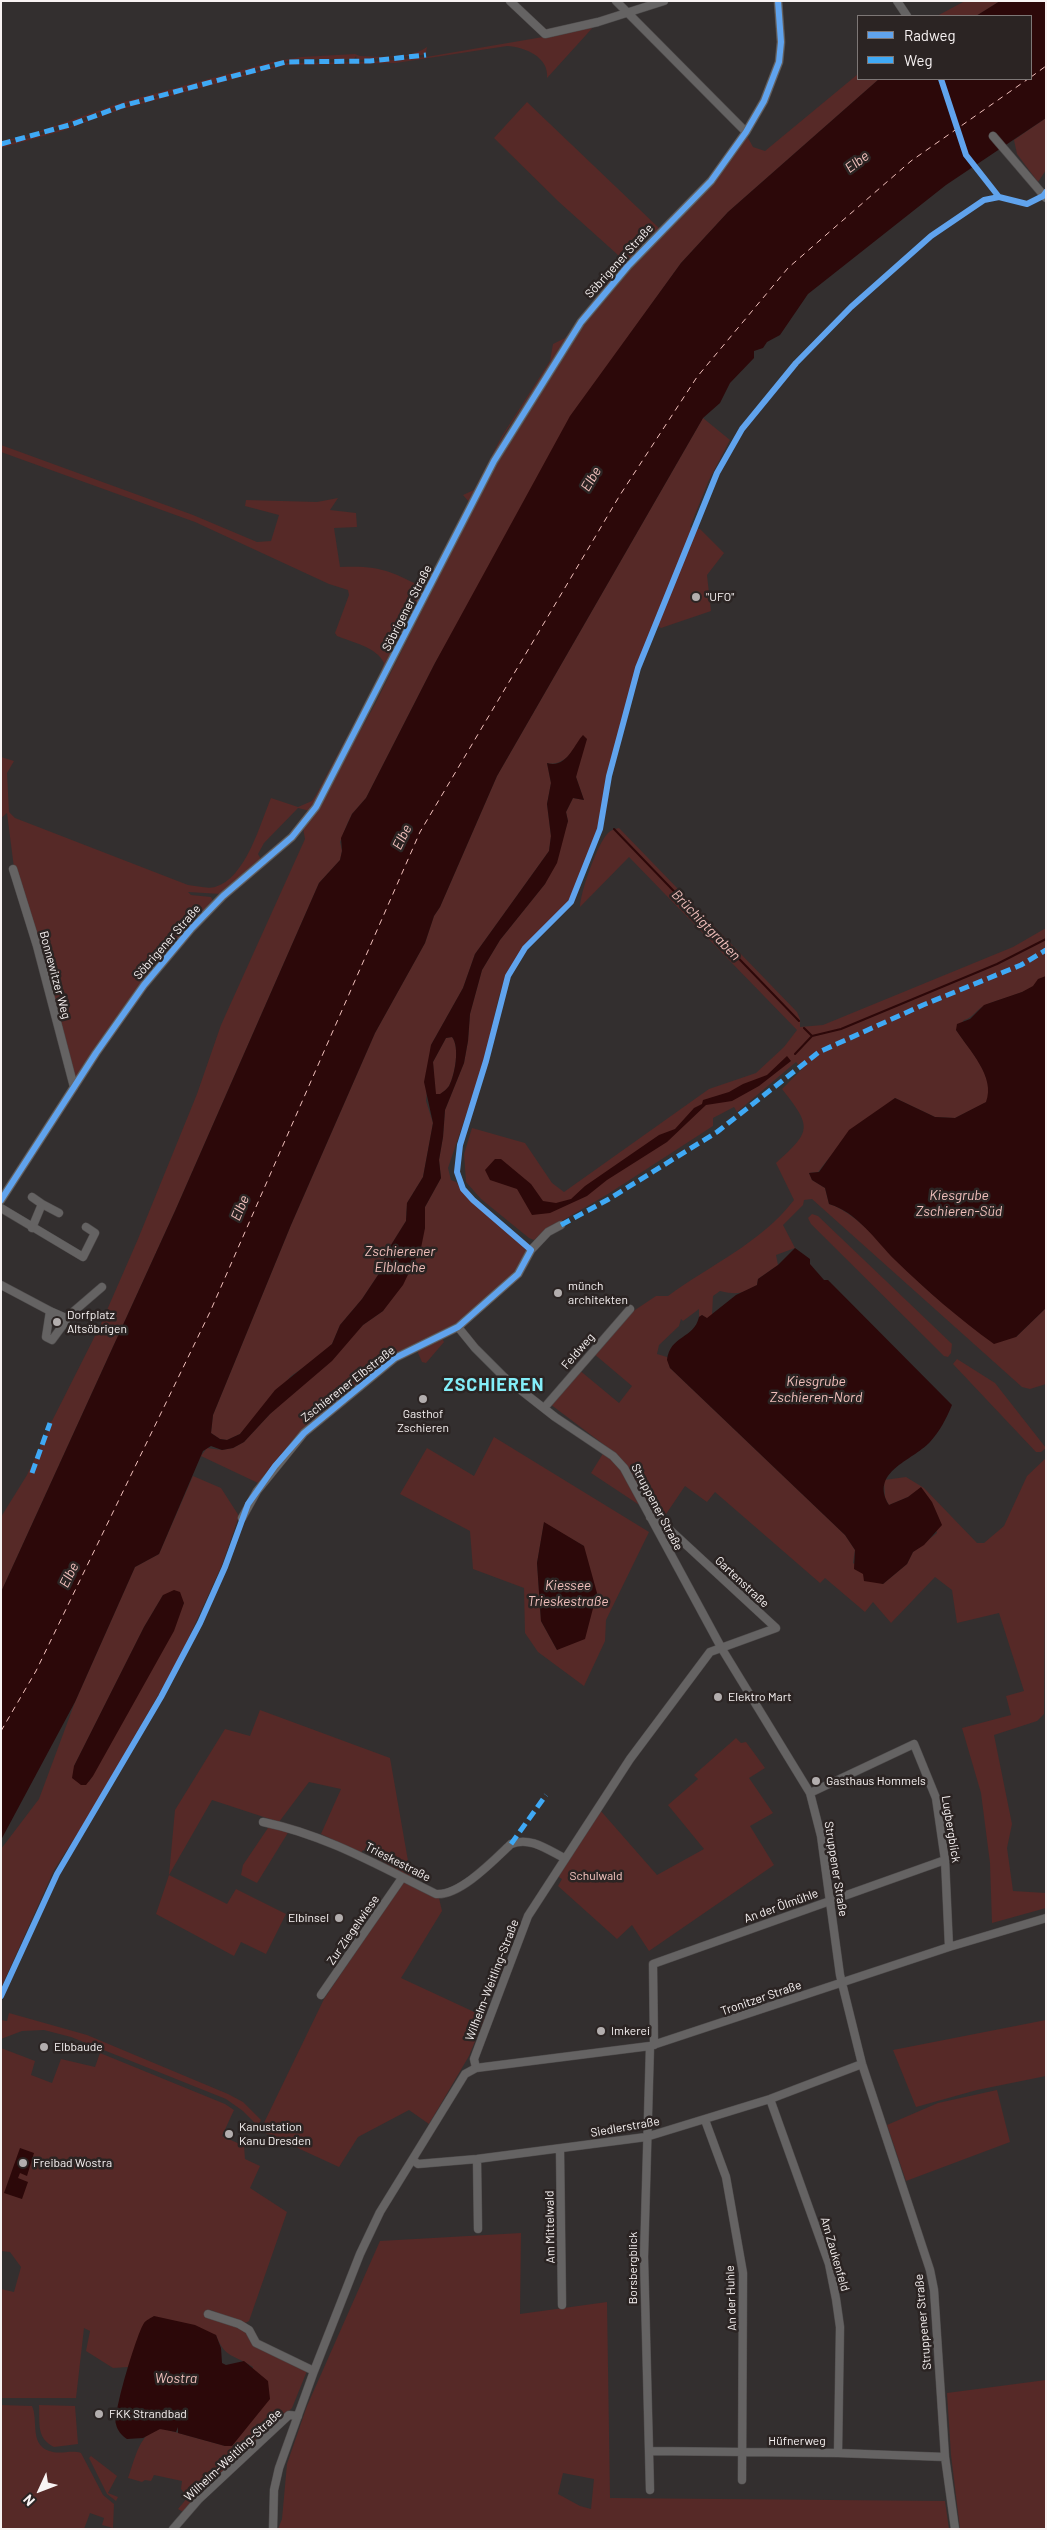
<!DOCTYPE html>
<meta charset="utf-8">
<style>
body{margin:0}
#map{position:relative;width:1047px;height:2530px;overflow:hidden;background:#332f2f;font-family:Barlow,sans-serif}
canvas{display:block}
.frame{position:absolute;inset:0;border:2px solid #f8f3f3;pointer-events:none}
.legend{position:absolute;left:857px;top:15px;width:175px;height:65px;box-sizing:border-box;background:#2b2423;border:1px solid #7d7776;margin:0;padding:6px 9px;list-style:none;font-size:15px;color:#f8f3f3}
.legend li{display:flex;align-items:center;gap:10px;height:25px}
.legend b{width:25px;border:1px solid #7d7776}
.north{position:absolute;left:15px;top:2465px;width:50px;height:50px;-webkit-text-stroke:4px #2b2423;paint-order:stroke;rotate:227deg;font-size:14px;font-weight:700;line-height:20px;text-align:center;color:#f8f3f3}
.north::after{content:'';display:block;margin:auto;width:18px;height:22px;background:#f8f3f3;clip-path:polygon(50% 0,100% 100%,50% 72%,0 100%)}
</style>
<div id="map">
<canvas width="1047" height="2530"></canvas>
<div class="frame"></div>
<ul class="legend">
<li><b style="height:6px;background:#60a3ed"></b>Radweg</li>
<li><b style="height:6px;background:#3fa9f5"></b>Weg</li>
</ul>
<div class="north">N</div>
</div>
<script>
const g = document.querySelector('canvas').getContext('2d');
g.lineJoin = 'round';
function fill(path, color) { g.fillStyle = color; g.fill(path, 'evenodd'); }
function stroke(path, color, width, dash) { g.strokeStyle = color; g.lineWidth = width; g.lineCap = dash ? 'butt' : 'round'; g.setLineDash(dash || []); g.stroke(path); }
function write(font, color, halo, rows, align = 'center') {
  g.font = font + ' Barlow,sans-serif'; g.lineWidth = 5; g.setLineDash([]); g.textBaseline = 'middle'; g.strokeStyle = halo; g.fillStyle = color; for (const [text, x, y, turn = 0] of rows) {
    g.save(); g.translate(x, y); g.rotate((+turn || 0) * Math.PI / 180); g.textAlign = isNaN(turn) ? turn : align; if (halo) g.strokeText(text, 0, 0); g.fillText(text, 0, 0); g.restore();
  }
}
fill(new Path2D(`
 M 965,1 L 1000,1 L 976,16 L 937,16 Z
 M 596,24 L 547,78 C 549,57 525,47 507,46 L 396,63 L 286,65 L 119,110 L 62,131 L 1,148 L 1,145 L 63,129 L 121,107 L 286,63 L 369,62 L 426,57 L 543,37 Z
 M 427,47 L 426,53 L 422,55 L 357,60 L 356,56 L 354,59 L 299,59 L 272,64 L 211,83 L 122,105 L 24,138 L 1,143 L 1,141 L 26,136 L 123,102 L 272,62 L 301,57 L 355,54 L 360,56 C 381,57 410,59 427,47 Z
 M 858,74 L 858,79 L 879,79 L 728,212 L 681,263 L 630,334 L 435,663 L 366,798 L 352,814 L 348,822 L 340,842 L 342,851 L 340,860 L 319,883 L 175,1211 L 1,1592 L 1,1517 L 27,1475 L 48,1431 L 49,1423 L 52,1421 L 100,1326 L 138,1239 L 197,1094 L 221,1025 L 305,839 L 303,828 L 314,815 L 375,704 L 497,460 L 582,323 L 630,267 L 713,182 L 747,136 L 753,147 L 765,151 Z
 M 527,102 L 660,229 L 649,236 L 579,321 L 504,435 L 470,503 L 463,495 L 474,490 L 502,436 L 550,361 L 553,344 L 565,338 L 617,270 L 619,262 L 618,255 L 559,202 L 494,138 Z
 M 1046,118 L 1046,170 L 1038,182 L 1017,154 L 1014,140 Z
 M 703,418 L 730,440 L 709,480 L 690,527 L 700,529 L 724,553 L 707,575 L 711,611 L 661,628 L 654,624 L 637,669 L 610,765 L 602,816 L 572,897 L 558,914 L 521,951 L 509,970 L 499,996 L 483,1065 L 448,1168 L 451,1180 L 456,1182 L 468,1198 L 526,1247 L 527,1253 L 520,1267 L 453,1327 L 402,1351 L 302,1432 L 258,1483 L 201,1456 L 207,1448 L 222,1450 L 233,1448 L 244,1442 L 270,1414 L 363,1325 L 383,1311 L 425,1228 L 425,1207 L 441,1178 L 439,1160 L 443,1137 L 445,1110 L 464,1063 L 468,1041 L 470,1014 L 482,970 L 500,940 L 545,884 L 568,821 L 566,812 L 573,798 L 584,800 L 576,777 L 581,737 C 577,750 562,767 547,763 L 551,783 L 547,804 L 551,836 L 549,851 L 475,954 L 463,988 L 431,1045 L 426,1101 L 433,1123 L 423,1177 L 407,1203 L 406,1221 L 386,1253 L 380,1272 L 362,1299 L 340,1325 L 332,1344 L 321,1355 L 291,1376 L 240,1434 L 227,1440 L 220,1439 L 211,1433 L 213,1415 L 291,1225 L 375,1033 L 425,943 L 434,916 L 440,907 L 497,776 Z
 M 1,445 L 193,515 L 257,542 L 271,541 L 279,515 L 245,506 L 246,500 L 317,502 L 338,498 L 330,510 L 356,513 L 357,527 L 334,528 L 340,567 C 380,565 391,571 426,589 L 310,811 L 298,808 L 264,843 L 258,854 L 261,859 L 221,894 L 188,892 L 191,895 L 211,897 L 213,901 C 161,954 117,1013 78,1076 L 74,1078 L 14,868 L 7,813 L 1,818 L 1,757 L 14,761 L 7,773 L 9,812 L 15,818 L 188,885 C 197,886 207,889 215,887 C 246,878 260,824 271,798 L 298,807 L 312,801 L 316,795 L 380,675 L 384,663 C 377,647 351,642 337,636 L 335,633 L 349,595 L 348,590 L 329,584 L 195,522 L 1,452 Z
 M 619,828 L 797,1012 L 800,1019 L 800,1027 L 823,1025 L 1013,947 L 1046,928 L 1046,976 C 1039,979 1037,984 1031,988 C 1016,996 1001,998 986,1005 C 977,1008 973,1018 964,1020 L 956,1030 C 970,1050 996,1077 987,1102 L 955,1118 L 935,1117 L 895,1098 L 829,1158 L 818,1172 L 809,1173 L 812,1180 L 825,1188 L 829,1204 C 862,1213 906,1274 936,1297 C 954,1311 994,1326 1016,1337 L 1046,1308 L 1046,1384 L 1030,1389 L 1022,1387 L 812,1199 L 804,1200 L 803,1205 L 783,1225 L 795,1248 L 776,1255 L 778,1265 L 758,1279 L 757,1285 C 741,1294 738,1295 720,1291 L 713,1296 L 712,1315 L 707,1319 L 702,1315 L 699,1317 L 699,1309 L 683,1321 L 681,1319 L 679,1326 L 659,1345 L 657,1354 L 667,1357 L 670,1368 L 845,1535 L 855,1550 L 853,1563 L 883,1584 L 907,1564 L 913,1552 L 937,1533 L 921,1488 L 908,1497 L 889,1505 L 885,1498 L 884,1480 L 906,1477 L 924,1488 L 977,1543 L 984,1543 L 1004,1526 L 1027,1476 L 1046,1458 L 1044,1714 L 1037,1721 L 994,1735 L 1012,1824 L 1007,1848 L 1013,1891 L 1046,1893 L 1046,1908 L 992,1923 L 990,1863 L 981,1793 L 962,1728 L 1011,1715 L 1006,1696 L 1024,1691 L 999,1613 L 957,1623 L 952,1590 L 935,1577 L 891,1623 L 873,1602 L 865,1612 L 825,1578 L 820,1583 L 715,1492 L 707,1502 L 685,1486 L 662,1520 L 591,1473 L 607,1447 L 550,1404 L 578,1369 L 619,1403 L 632,1386 L 593,1353 L 632,1312 L 656,1296 L 668,1296 C 710,1265 761,1243 794,1200 L 776,1163 C 812,1131 812,1127 782,1089 L 802,1069 L 796,1062 L 737,1112 L 734,1107 L 713,1118 L 713,1126 L 608,1194 L 548,1229 L 534,1240 L 529,1238 L 481,1199 L 466,1182 L 464,1154 L 472,1128 L 525,1143 L 552,1183 L 564,1192 L 709,1089 L 756,1073 L 784,1047 L 797,1030 L 629,857 L 580,907 C 580,893 598,842 608,833 C 611,830 615,829 619,828 Z
 M 452,1037 C 460,1047 455,1075 449,1086 C 447,1089 443,1092 440,1095 L 435,1094 L 433,1062 L 446,1038 Z
 M 812,1214 L 818,1216 L 952,1344 L 951,1353 L 948,1357 L 944,1356 L 811,1224 L 808,1218 Z
 M 442,1338 L 444,1342 L 426,1363 L 422,1362 L 418,1353 L 419,1349 Z
 M 957,1359 L 995,1383 L 1046,1448 L 1041,1452 L 1036,1452 L 953,1364 Z
 M 494,1437 L 649,1532 L 606,1620 L 605,1641 L 584,1686 L 538,1652 L 525,1633 L 524,1588 L 473,1569 L 470,1531 L 400,1494 L 427,1448 L 474,1476 ZM 544,1523 L 584,1546 L 557,1650 L 541,1621 L 537,1563 Z
 M 193,1476 L 221,1488 L 239,1516 L 222,1565 L 179,1659 L 88,1817 L 54,1870 L 1,1988 L 1,1849 L 39,1799 L 75,1702 L 135,1567 L 159,1554 ZM 163,1595 L 184,1603 L 89,1782 L 74,1766 L 144,1627 Z
 M 260,1710 L 390,1758 L 411,1878 L 363,1850 L 361,1853 L 321,1834 L 341,1789 L 309,1782 L 279,1822 L 212,1800 L 169,1875 L 227,1904 L 236,1889 L 286,1914 L 266,1954 L 241,1942 L 234,1956 L 156,1914 L 169,1875 L 175,1810 L 225,1729 L 250,1736 Z
 M 736,1738 L 741,1743 L 746,1742 L 765,1768 L 749,1778 L 773,1813 L 750,1826 L 774,1865 L 649,1951 L 632,1925 L 617,1939 L 558,1886 L 562,1879 L 557,1876 L 600,1810 L 657,1875 L 704,1849 L 668,1805 L 698,1779 L 694,1775 Z
 M 270,1825 L 289,1831 L 257,1883 L 241,1875 L 243,1865 Z
 M 403,1882 L 439,1898 L 442,1911 L 401,1978 L 485,2017 L 469,2056 L 429,2124 L 409,2110 L 358,2137 L 339,2167 L 265,2133 L 261,2129 L 324,1999 Z
 M 9,2013 L 87,2035 L 228,2094 L 243,2102 L 261,2120 L 258,2126 L 243,2111 L 226,2099 L 71,2037 L 44,2030 L 22,2031 L 1,2039 L 1,2020 L 7,2021 Z
 M 1046,2020 L 1046,2076 L 977,2090 L 916,2107 L 893,2050 Z
 M 1,2048 L 35,2061 L 31,2075 L 52,2083 L 61,2059 L 95,2067 L 100,2053 L 225,2104 L 234,2110 L 222,2136 L 244,2146 L 245,2159 L 260,2166 L 250,2188 L 287,2212 L 249,2321 L 243,2324 L 209,2309 L 247,2331 L 253,2346 L 307,2371 L 292,2408 L 183,2512 L 178,2509 L 188,2497 L 181,2489 L 182,2481 L 154,2475 L 151,2481 L 145,2480 L 142,2482 L 128,2478 C 135,2460 140,2427 164,2429 L 225,2446 L 253,2367 C 234,2354 225,2359 216,2335 L 145,2322 L 128,2367 L 113,2368 L 86,2351 L 90,2331 L 84,2328 L 76,2398 L 1,2398 L 1,2289 L 14,2292 L 21,2267 L 10,2252 L 1,2251 Z
 M 997,2090 L 1010,2142 L 906,2181 L 887,2125 L 938,2103 Z
 M 521,2233 L 520,2314 L 607,2302 L 610,2498 L 945,2501 L 949,2529 L 278,2529 L 282,2519 L 287,2464 L 307,2406 L 380,2241 ZM 563,2473 L 594,2479 L 591,2509 L 580,2506 L 558,2494 Z
 M 1046,2380 L 1046,2529 L 960,2529 L 951,2455 L 947,2393 Z
 M 1,2405 L 32,2406 C 39,2421 28,2447 53,2452 C 62,2454 72,2450 81,2453 L 103,2495 L 114,2504 L 113,2528 L 102,2525 L 104,2518 L 90,2513 L 84,2529 L 1,2529 Z
 M 39,2405 L 75,2406 L 78,2444 L 54,2447 C 36,2438 40,2423 39,2405 Z
 M 91,2456 L 117,2476 L 108,2493 L 118,2497 L 116,2501 L 107,2494 L 89,2458 Z`), '#562927');
fill(new Path2D(`
 M 1000,1 L 1046,1 L 1046,118 L 946,185 L 808,294 L 780,335 L 767,342 L 763,348 L 754,351 L 754,358 L 730,383 L 720,403 L 703,418 L 497,776 L 440,907 L 434,916 L 425,943 L 375,1033 L 291,1225 L 213,1415 L 211,1433 L 220,1439 L 227,1440 L 240,1434 L 275,1390 L 332,1344 L 340,1325 L 362,1299 L 380,1272 L 386,1253 L 406,1221 L 407,1203 L 423,1177 L 433,1123 L 424,1082 L 431,1045 L 463,988 L 475,954 L 549,851 L 551,836 L 547,804 L 551,783 L 547,763 C 567,769 574,744 583,735 L 587,739 L 576,777 L 584,800 L 573,798 L 566,812 L 568,821 L 557,863 L 545,884 L 500,940 L 482,970 L 470,1014 L 468,1041 L 464,1063 L 445,1110 L 443,1137 L 439,1160 L 441,1178 L 425,1207 L 425,1228 L 421,1248 L 403,1285 L 383,1311 L 363,1325 L 332,1361 L 270,1414 L 244,1442 L 233,1448 L 222,1450 L 211,1446 L 203,1451 L 159,1554 L 135,1567 L 75,1702 L 1,1840 L 1,1592 L 175,1211 L 319,883 L 340,860 L 342,851 L 341,838 L 352,814 L 366,798 L 435,663 L 570,416 L 681,263 L 728,212 L 879,79 L 1031,79 L 1031,16 L 976,16 ZM 452,1037 C 460,1047 455,1075 449,1086 C 447,1089 443,1092 440,1094 L 436,1094 L 433,1062 L 446,1038 Z
 M 1046,976 L 1046,1308 L 1016,1337 L 994,1344 C 959,1319 926,1290 895,1260 C 875,1240 857,1212 829,1204 L 825,1188 L 812,1180 L 809,1173 L 819,1172 L 849,1130 L 895,1098 L 935,1117 L 955,1118 L 986,1102 C 996,1077 969,1050 956,1030 L 957,1024 L 970,1019 L 984,1005 L 1022,992 L 1033,986 L 1038,979 Z
 M 787,1056 L 791,1061 L 759,1086 L 732,1101 L 706,1105 L 667,1142 L 607,1180 L 587,1196 L 550,1213 L 532,1215 L 517,1189 L 490,1180 L 485,1170 L 495,1159 L 501,1159 L 531,1184 L 543,1201 L 556,1203 L 571,1199 L 585,1186 L 659,1135 L 675,1129 L 694,1108 L 702,1104 L 703,1100 L 729,1092 L 743,1084 L 767,1075 Z
 M 795,1248 L 810,1259 L 810,1264 L 824,1280 L 828,1280 L 952,1405 C 946,1419 940,1431 930,1442 C 912,1461 869,1472 889,1505 L 908,1497 L 921,1487 L 932,1502 L 942,1525 L 924,1545 L 913,1552 L 907,1564 L 883,1584 L 864,1581 L 863,1574 L 854,1569 L 855,1550 L 845,1535 L 670,1368 L 667,1360 C 670,1335 694,1339 699,1317 L 702,1315 L 707,1318 L 736,1295 L 757,1285 L 758,1279 L 778,1265 Z
 M 544,1522 L 584,1546 L 597,1593 L 585,1639 L 557,1650 L 541,1621 L 537,1563 Z
 M 174,1590 L 180,1592 L 184,1603 L 174,1631 L 93,1776 L 86,1785 L 81,1785 L 72,1778 L 74,1766 L 144,1627 L 163,1595 Z
 M 20,2148 L 34,2153 L 27,2176 L 20,2173 L 18,2178 L 28,2182 L 22,2199 L 4,2193 Z
 M 154,2316 L 195,2325 L 216,2335 L 221,2348 L 222,2363 L 226,2365 L 244,2361 L 268,2381 L 270,2399 L 232,2446 L 225,2446 L 178,2433 L 178,2427 L 176,2432 L 160,2429 L 143,2438 L 127,2439 C 122,2436 117,2430 116,2424 C 113,2413 137,2333 144,2323 C 146,2320 151,2318 154,2316 Z`), '#2c0809');
stroke(new Path2D(`
 M 614,829 L 799,1021
 M 804,1028 L 812,1036 L 841,1029 L 997,964 L 1046,939
 M 795,1054 L 812,1036`), '#2c0809', 2);
stroke(new Path2D(`
 M 1031,77 L 1046,66
 M 941,79 L 966,155
 M 1,1731 L 36,1671 L 210,1312 L 420,832 L 620,495 L 697,377 L 788,268 L 911,161 L 1028,79`), '#f0bfbb', 1, [6, 5]);
const minor = new Path2D(`
 M 510,1 L 545,34 L 598,22 L 664,1
 M 616,1 L 746,132
 M 897,1 L 907,16
 M 993,136 L 1046,198
 M 13,869 L 37,946 L 74,1087
 M 32,1197 L 42,1204
 M 1,1200 L 96,1053 L 144,985 L 191,929 L 223,896 L 292,837 L 316,807 L 494,461 L 581,322 L 628,266 L 711,181 L 746,132 L 764,101 L 779,62 L 781,42 L 778,1
 M 1,1208 L 83,1257 L 95,1233 L 86,1227
 M 32,1228 L 42,1204 L 59,1213
 M 1,1285 L 50,1311
 M 66,1318 L 50,1311 L 46,1337 L 52,1340 L 66,1321 L 66,1318 L 102,1287
 M 458,1327 L 475,1348 L 504,1377 L 555,1417 L 613,1456 L 624,1468 L 722,1649 L 810,1793 L 821,1836 L 840,1975 L 862,2064 L 930,2270 L 934,2290 L 945,2457 L 955,2529
 M 544,1408 L 630,1309
 M 242,1518 L 257,1491 L 304,1433 L 395,1358 L 458,1327 L 518,1274 L 531,1250 L 548,1232 L 561,1225
 M 810,1793 L 914,1744 L 936,1798 L 945,1860 L 949,1947
 M 263,1822 C 326,1835 379,1866 436,1894 C 460,1896 494,1860 511,1844 C 530,1836 548,1850 564,1858
 M 321,1995 L 402,1878
 M 654,2045 L 653,1964 L 945,1860
 M 476,2068 L 474,2059 L 528,1916 L 630,1759 L 710,1652 L 776,1628 L 656,1517 L 650,1517
 M 770,2099 L 829,2264 L 836,2299 L 840,2327 L 838,2453
 M 705,2120 L 726,2177 L 743,2273 L 742,2480
 M 560,2149 L 562,2305
 M 477,2159 L 478,2229
 M 413,2160 L 418,2164 L 477,2159 L 646,2137 L 770,2099 L 862,2064
 M 208,2314 L 239,2324 L 249,2330 L 256,2343 L 314,2371
 M 649,2451 L 838,2453 L 945,2457
 M 650,2490 L 644,2257 L 650,2046
 M 173,2529 L 199,2499 L 289,2415 L 298,2416
 M 273,2529 L 274,2490 L 279,2468 L 314,2371 L 360,2254 L 380,2212 L 465,2074 L 476,2068 L 650,2046 L 949,1947 L 1046,1918`);
stroke(minor, '#4e4b4b', 9);
stroke(minor, '#656363', 8);
stroke(new Path2D(`
 M 1,144 L 73,124 L 122,106 L 286,62 L 370,61 L 426,55
 M 561,1225 L 609,1199 L 717,1132 L 819,1052 L 923,1005 L 1021,965 L 1046,950
 M 32,1473 L 50,1423
 M 511,1844 L 546,1795`), '#3fa9f5', 5, [10, 5]);
stroke(new Path2D(`
 M 941,79 L 966,155 L 999,197
 M 1,1200 L 96,1053 L 144,985 L 191,929 L 223,896 L 292,837 L 316,807 L 494,461 L 581,322 L 628,266 L 711,181 L 746,132 L 764,101 L 779,62 L 781,42 L 778,1
 M 1,1996 L 57,1874 L 161,1697 L 200,1623 L 225,1567 L 248,1504 L 275,1466 L 304,1433 L 395,1358 L 458,1327 L 518,1274 L 531,1250 L 473,1200 L 463,1189 L 457,1172 L 460,1145 L 486,1061 L 508,976 L 525,948 L 571,902 L 600,829 L 609,776 L 638,668 L 717,473 L 742,429 L 796,363 L 851,307 L 931,236 L 984,200 L 999,197 L 1027,204 L 1043,196 L 1046,192`), '#60a3ed', 6);
for (const [x, y, r, color] of [
 [696,597,5,"#b3aeae"],
 [558,1293,5,"#b3aeae"],
 [57,1322,5,"#b3aeae"],
 [423,1399,5,"#b3aeae"],
 [718,1697,5,"#b3aeae"],
 [816,1781,5,"#b3aeae"],
 [339,1918,5,"#b3aeae"],
 [601,2031,5,"#b3aeae"],
 [44,2047,5,"#b3aeae"],
 [229,2134,5,"#b3aeae"],
 [23,2163,5,"#b3aeae"],
 [99,2414,5,"#b3aeae"]
]) { const dot = new Path2D(); dot.arc(x, y, r, 0, 2 * Math.PI); g.fillStyle = color; g.fill(dot); stroke(dot, '#2b2423', 2); }
write('12px', '#f8f3f3', '#2b2423', [
 ["Söbrigener Straße",619,261,-48],
 ["Söbrigener Straße",407,608,-63],
 ["Söbrigener Straße",167,942,-49],
 ["Bonnewitzer Weg",55,975,75],
 ["Feldweg",578,1351,-49],
 ["Zschierener Elbstraße",348,1384,-38],
 ["Struppener Straße",657,1507,62],
 ["Gartenstraße",742,1582,43],
 ["Lugbergblick",951,1829,81],
 ["Trieskestraße",398,1862,27],
 ["Struppener Straße",836,1869,81],
 ["An der Ölmühle",781,1906,-20],
 ["Zur Ziegelwiese",353,1930,-55],
 ["Wilhelm-Weitling-Straße",492,1980,-69],
 ["Tronitzer Straße",761,1998,-19],
 ["Siedlerstraße",625,2127,-10],
 ["Am Mittelwald",550,2227,-91],
 ["Am Zaukenfeld",835,2254,74],
 ["Borsbergblick",633,2268,-90],
 ["An der Huhle",731,2298,-92],
 ["Struppener Straße",923,2322,-95],
 ["Hüfnerweg",797,2441],
 ["Wilhelm-Weitling-Straße",233,2455,-43]
]);
write('12px', '#f8f3f3', '#2b2423', [
 ["\"UFO\"",706,597],
 ["münch",568,1286],
 ["architekten",568,1300],
 ["Dorfplatz",67,1315],
 ["Altsöbrigen",67,1329],
 ["Gasthof",423,1414,"center"],
 ["Zschieren",423,1428,"center"],
 ["Elektro Mart",728,1697],
 ["Gasthaus Hommels",826,1781],
 ["Elbinsel",329,1918,"right"],
 ["Imkerei",611,2031],
 ["Elbbaude",54,2047],
 ["Kanustation",239,2127],
 ["Kanu Dresden",239,2141],
 ["Freibad Wostra",33,2163],
 ["FKK Strandbad",109,2414]
], 'left');
write('12px', '#f6c6c1', '#2b2423', [
 ["Schulwald",596,1876]
]);
write('italic 14px', '#f0bfbb', '#2b2423', [
 ["Elbe",857,162,-37],
 ["Elbe",591,479,-60],
 ["Elbe",402,837,-64],
 ["Brüchigtgraben",706,925,46],
 ["Kiesgrube",959,1195],
 ["Zschieren-Süd",959,1211],
 ["Elbe",240,1208,-67],
 ["Zschierener",400,1251],
 ["Elblache",400,1267],
 ["Kiesgrube",816,1381],
 ["Zschieren-Nord",816,1397],
 ["Elbe",69,1575,-64],
 ["Kiessee",568,1585],
 ["Trieskestraße",568,1601],
 ["Wostra",176,2378]
]);
g.letterSpacing = '1px';
write('bold 18px', '#83eef9', '#2b2423', [
 ["ZSCHIEREN",494,1385]
]);
g.letterSpacing = '0px';
</script>
